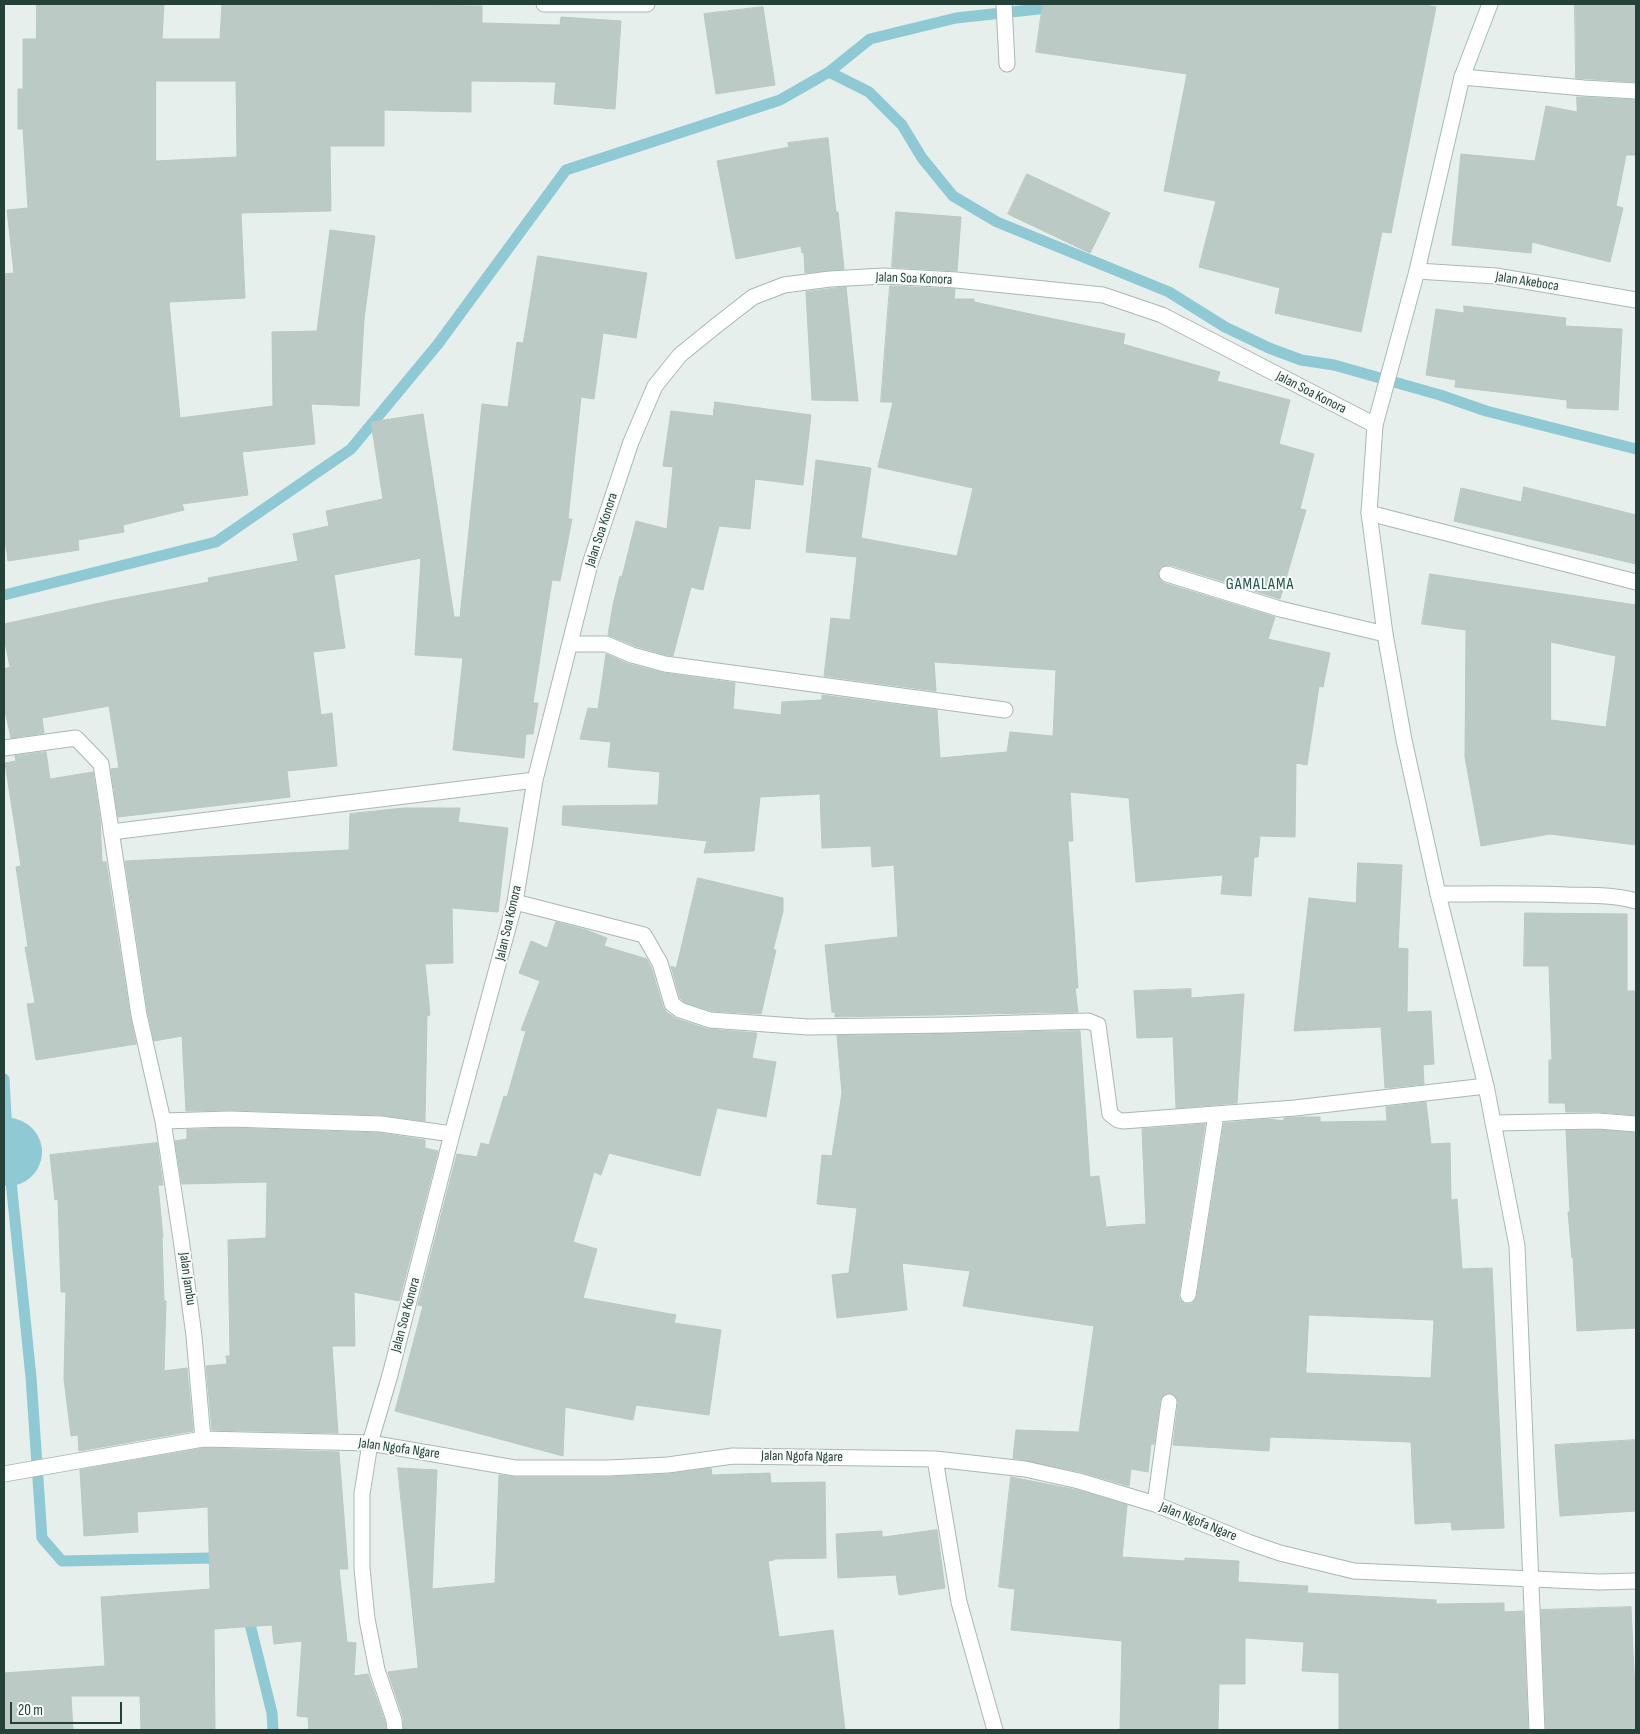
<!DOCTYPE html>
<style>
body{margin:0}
#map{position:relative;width:1640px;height:1734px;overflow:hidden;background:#e6efeb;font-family:"Sofia Sans Condensed",sans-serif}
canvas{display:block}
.frame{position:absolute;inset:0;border:5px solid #24423a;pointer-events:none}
.scale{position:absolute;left:10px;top:1702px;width:112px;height:22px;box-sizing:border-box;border:2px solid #24423a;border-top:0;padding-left:6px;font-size:15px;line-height:18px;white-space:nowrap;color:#24423a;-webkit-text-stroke:4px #f7fbf9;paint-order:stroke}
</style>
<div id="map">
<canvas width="1640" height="1734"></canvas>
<div class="frame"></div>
<div class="scale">20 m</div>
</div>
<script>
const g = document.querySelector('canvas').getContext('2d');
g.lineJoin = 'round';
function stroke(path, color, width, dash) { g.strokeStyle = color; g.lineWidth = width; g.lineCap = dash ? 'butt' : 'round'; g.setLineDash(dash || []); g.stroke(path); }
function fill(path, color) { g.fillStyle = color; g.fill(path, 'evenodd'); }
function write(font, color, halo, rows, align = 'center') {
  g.font = font + ' "Sofia Sans Condensed",sans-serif'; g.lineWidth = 4; g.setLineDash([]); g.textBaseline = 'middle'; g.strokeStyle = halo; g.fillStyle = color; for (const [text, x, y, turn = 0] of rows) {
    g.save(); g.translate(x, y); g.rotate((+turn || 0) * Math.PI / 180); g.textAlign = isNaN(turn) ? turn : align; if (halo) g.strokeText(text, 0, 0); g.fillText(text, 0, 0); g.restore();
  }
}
stroke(new Path2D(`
 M 829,72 L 870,39 L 956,18 L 1057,7
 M 4,595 L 216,542 L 351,449 L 438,344 L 566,170 L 780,100 L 829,72 L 869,92 L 902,125 L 922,158 L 953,196 L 997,222 L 1169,292 L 1225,327 L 1269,348 L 1301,360 L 1334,365 L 1440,395 L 1486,411 L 1636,449
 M 4,1079 L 8,1152 L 31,1377 L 42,1538 L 62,1561 L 211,1558 L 221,1566
 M 247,1612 L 272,1713 L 273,1730`), '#8ec9d4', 11);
stroke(new Path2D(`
 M 4,1151 L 8,1152`), '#8ec9d4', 68);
const building = new Path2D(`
 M 37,4 L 164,4 L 162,39 L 220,39 L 222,4 L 392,4 L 392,5 L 482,6 L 482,23 L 560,25 L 561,17 L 621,21 L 615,109 L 554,104 L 556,82 L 471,81 L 471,112 L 384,110 L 384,146 L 330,146 L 331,211 L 241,213 L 245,298 L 169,302 L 180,418 L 273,406 L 272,332 L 317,331 L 330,230 L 375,236 L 364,319 L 359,406 L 311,404 L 315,444 L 242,452 L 248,495 L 182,504 L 184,510 L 123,525 L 124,532 L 78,540 L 79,550 L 8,561 L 4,531 L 4,274 L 14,273 L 7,210 L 28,208 L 23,129 L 18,129 L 18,89 L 23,89 L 23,39 L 36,39 ZM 156,81 L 236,81 L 237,157 L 156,161 Z
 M 1043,4 L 1419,4 L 1436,7 L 1391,233 L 1382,232 L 1361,332 L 1275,313 L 1280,288 L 1199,267 L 1216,201 L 1164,191 L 1187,74 L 1036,52 Z
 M 1575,4 L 1636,4 L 1636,82 L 1576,78 Z
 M 763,7 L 775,85 L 716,94 L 704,14 Z
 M 1577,97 L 1636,100 L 1636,155 L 1626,155 L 1616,206 L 1623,208 L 1610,262 L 1532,242 L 1531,253 L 1452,245 L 1461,154 L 1535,161 L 1546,106 L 1577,112 Z
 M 828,138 L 836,212 L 838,212 L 844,269 L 805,273 L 804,253 L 802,253 L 801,246 L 736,259 L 717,161 L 789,147 L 788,143 Z
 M 1027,174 L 1110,213 L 1090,253 L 1008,214 Z
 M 896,212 L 961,217 L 957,271 L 892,267 Z
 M 538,256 L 647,273 L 636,338 L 603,333 L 594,399 L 581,397 L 568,519 L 572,519 L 560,581 L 552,580 L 533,703 L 538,703 L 533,734 L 526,734 L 524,758 L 453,750 L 463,658 L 415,655 L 421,558 L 334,575 L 345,648 L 313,652 L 321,715 L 332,713 L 337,766 L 287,771 L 290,797 L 118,817 L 111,769 L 119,768 L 109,706 L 42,718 L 44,733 L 11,738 L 4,706 L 4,669 L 10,667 L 4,637 L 4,624 L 109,601 L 209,582 L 208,578 L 298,561 L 293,534 L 329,526 L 326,511 L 383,499 L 371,422 L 423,414 L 454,617 L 460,617 L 482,404 L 508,407 L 517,342 L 523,343 Z
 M 890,286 L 955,289 L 954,299 L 974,299 L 974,302 L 1125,334 L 1123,344 L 1220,372 L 1217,381 L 1290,400 L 1279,444 L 1314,454 L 1300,509 L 1306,510 L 1280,599 L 1170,565 L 1161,567 L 1158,572 L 1160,580 L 1164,583 L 1275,617 L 1268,639 L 1330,653 L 1323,687 L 1319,686 L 1307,765 L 1296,763 L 1295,837 L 1260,836 L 1258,857 L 1254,857 L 1251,896 L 1221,894 L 1223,875 L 1136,882 L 1129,798 L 1070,792 L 1073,841 L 1068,841 L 1078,988 L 1075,988 L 1078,1012 L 835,1017 L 835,1012 L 832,1012 L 825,945 L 898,937 L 894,865 L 872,867 L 871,846 L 822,848 L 820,794 L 760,797 L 754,851 L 704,853 L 707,841 L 562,825 L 563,806 L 658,805 L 660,772 L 608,767 L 611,742 L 580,739 L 588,708 L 598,709 L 606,654 L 629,664 L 663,673 L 735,683 L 733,709 L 781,715 L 782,702 L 822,700 L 822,695 L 937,710 L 940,758 L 1007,752 L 1010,732 L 1053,736 L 1056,670 L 934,662 L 936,691 L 824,676 L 831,618 L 850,620 L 857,557 L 806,552 L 816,460 L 871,468 L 861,538 L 957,556 L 973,488 L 878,467 L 893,402 L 881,402 Z
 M 846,287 L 858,401 L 812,400 L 806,292 Z
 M 1464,306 L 1566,318 L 1565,326 L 1622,329 L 1618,410 L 1567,408 L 1567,400 L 1455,387 L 1456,380 L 1426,375 L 1436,309 L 1464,313 Z
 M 715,402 L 811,415 L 803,485 L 755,479 L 750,529 L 719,526 L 703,590 L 691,587 L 673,656 L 667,655 L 635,646 L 608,635 L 613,605 L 620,576 L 622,577 L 636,521 L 667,529 L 673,467 L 663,466 L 671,411 L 713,416 Z
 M 1524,487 L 1636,515 L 1636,564 L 1454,521 L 1461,488 L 1521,502 Z
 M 1430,574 L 1636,605 L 1636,845 L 1550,834 L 1481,846 L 1465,757 L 1466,630 L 1422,624 ZM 1551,642 L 1616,656 L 1606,727 L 1551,720 Z
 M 46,752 L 50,779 L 93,772 L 100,819 L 102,862 L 106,862 L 130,1016 L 136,1044 L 36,1060 L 27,1004 L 35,1003 L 25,947 L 28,947 L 16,867 L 21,866 L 5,763 L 16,761 L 15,756 Z
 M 404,808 L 460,808 L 458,822 L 508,828 L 498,912 L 452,908 L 453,963 L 425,964 L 430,1015 L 427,1016 L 425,1121 L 381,1115 L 230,1110 L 186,1111 L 182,1036 L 154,1041 L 148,1013 L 125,861 L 349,850 L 350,814 Z
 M 1358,863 L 1402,865 L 1398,948 L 1408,949 L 1407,1012 L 1431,1011 L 1434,1064 L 1423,1065 L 1424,1084 L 1385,1088 L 1381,1027 L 1294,1031 L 1309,898 L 1356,903 Z
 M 698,878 L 783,898 L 783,911 L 773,950 L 776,950 L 761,1014 L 712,1011 L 684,1002 L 680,998 L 671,966 L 676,968 Z
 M 1525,913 L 1627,914 L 1627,991 L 1636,991 L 1636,1115 L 1599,1112 L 1566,1112 L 1565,1103 L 1549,1103 L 1549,1060 L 1552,1060 L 1549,966 L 1524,966 Z
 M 556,922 L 586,930 L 607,938 L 604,946 L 647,959 L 651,967 L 663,1007 L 666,1012 L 677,1019 L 707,1029 L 757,1033 L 752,1058 L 776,1062 L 766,1117 L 717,1108 L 700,1176 L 609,1153 L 601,1175 L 594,1172 L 573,1242 L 597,1249 L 583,1298 L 676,1315 L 674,1323 L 721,1330 L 709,1415 L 636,1405 L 633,1420 L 565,1407 L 563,1456 L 395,1411 L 423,1306 L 418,1305 L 457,1154 L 477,1157 L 481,1143 L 489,1145 L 504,1096 L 507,1097 L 526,1031 L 521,1030 L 540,981 L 519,973 L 531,941 L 547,948 Z
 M 1191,989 L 1191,998 L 1244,994 L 1237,1103 L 1176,1108 L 1173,1037 L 1137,1038 L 1134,991 Z
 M 1080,1031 L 1090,1177 L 1099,1176 L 1106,1227 L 1146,1224 L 1142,1129 L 1205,1124 L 1179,1294 L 1179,1299 L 1186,1304 L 1192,1304 L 1197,1296 L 1224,1123 L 1268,1119 L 1284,1121 L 1284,1118 L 1300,1117 L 1320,1117 L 1320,1122 L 1387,1121 L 1386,1107 L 1426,1102 L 1431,1144 L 1450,1143 L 1451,1200 L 1457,1199 L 1462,1269 L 1492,1268 L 1504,1528 L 1452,1530 L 1451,1522 L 1415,1524 L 1411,1442 L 1270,1437 L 1269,1451 L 1173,1445 L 1178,1403 L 1177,1398 L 1171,1393 L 1165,1394 L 1160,1400 L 1154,1444 L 1151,1444 L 1148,1472 L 1131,1469 L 1129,1486 L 1081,1472 L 1013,1458 L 1016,1430 L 1079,1432 L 1094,1326 L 963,1306 L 970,1271 L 902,1263 L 907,1310 L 837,1318 L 832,1275 L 849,1273 L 857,1208 L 817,1204 L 822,1155 L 832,1156 L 842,1093 L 837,1036 ZM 1309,1315 L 1434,1320 L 1431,1378 L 1306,1373 Z
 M 230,1128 L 380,1133 L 425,1140 L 425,1148 L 438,1151 L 399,1301 L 354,1292 L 355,1346 L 332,1346 L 338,1433 L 212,1430 L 206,1366 L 227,1364 L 226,1356 L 230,1356 L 228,1240 L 266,1238 L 267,1182 L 182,1184 L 175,1141 L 187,1139 L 187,1130 Z
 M 1598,1130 L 1636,1133 L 1636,1328 L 1577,1331 L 1573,1257 L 1572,1258 L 1568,1212 L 1570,1212 L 1566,1131 Z
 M 157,1143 L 163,1185 L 158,1185 L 163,1237 L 162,1237 L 164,1301 L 166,1301 L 164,1371 L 187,1368 L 193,1431 L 79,1451 L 78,1435 L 71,1436 L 64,1379 L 66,1292 L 61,1292 L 58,1199 L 55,1200 L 50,1155 Z
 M 1636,1440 L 1636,1511 L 1560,1516 L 1555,1445 Z
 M 204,1448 L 339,1452 L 348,1569 L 339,1569 L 347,1642 L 356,1643 L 354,1676 L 368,1674 L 385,1722 L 386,1730 L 309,1730 L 308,1717 L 297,1716 L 302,1641 L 274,1644 L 272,1625 L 214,1629 L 215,1730 L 141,1730 L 140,1696 L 71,1696 L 73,1730 L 4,1730 L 4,1673 L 105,1666 L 101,1597 L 210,1589 L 208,1507 L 137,1512 L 138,1532 L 84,1536 L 80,1470 Z
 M 398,1468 L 437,1470 L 432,1589 L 495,1583 L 499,1475 L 515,1477 L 609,1477 L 669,1474 L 711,1468 L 712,1475 L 770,1473 L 771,1483 L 825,1482 L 826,1558 L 774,1559 L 774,1560 L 768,1561 L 779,1637 L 833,1630 L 845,1730 L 404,1730 L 403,1717 L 388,1672 L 418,1668 Z
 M 1011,1477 L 1077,1490 L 1127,1505 L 1122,1557 L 1185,1561 L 1185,1558 L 1239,1561 L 1238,1582 L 1308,1586 L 1307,1593 L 1436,1600 L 1436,1604 L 1504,1603 L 1504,1612 L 1523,1611 L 1528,1730 L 1339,1730 L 1339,1673 L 1302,1671 L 1304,1642 L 1245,1638 L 1245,1684 L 1219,1684 L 1218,1730 L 1120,1730 L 1122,1641 L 1011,1630 L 1015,1589 L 999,1587 Z
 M 937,1530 L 945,1588 L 899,1595 L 896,1575 L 838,1578 L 836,1534 L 882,1531 L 882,1537 Z
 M 1631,1607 L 1635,1694 L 1636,1694 L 1636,1730 L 1546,1730 L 1541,1610 Z`);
fill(building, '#bbcac4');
stroke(building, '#b8c9c2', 1);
const lane = new Path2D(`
 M 1004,4 L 1007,64`);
const street = new Path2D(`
 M 544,4 L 647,4
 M 1462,77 L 1584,88 L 1636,91
 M 1417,271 L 1496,276 L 1636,300
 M 1369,513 L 1636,582
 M 1167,574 L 1280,609 L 1385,634
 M 570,644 L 606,644 L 632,655 L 665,664 L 1005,710
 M 4,748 L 76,738 L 101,764 L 139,1015 L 163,1121 L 181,1239 L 194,1336 L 203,1439
 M 111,832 L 535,780
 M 1438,894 C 1481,894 1524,893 1568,895 C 1590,895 1615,895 1636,901
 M 515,902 L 644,935 L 660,963 L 672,1004 L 680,1010 L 710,1020 L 808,1027 L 950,1025 L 1088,1021 L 1098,1025 L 1110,1114 L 1118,1120 L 1123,1121 L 1295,1108 L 1486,1086
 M 163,1121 L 230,1119 L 381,1124 L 452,1134
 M 1493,1123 L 1598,1121 L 1636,1124
 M 1188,1295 L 1216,1115
 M 935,1459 L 959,1602 L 995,1730
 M 4,1474 L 203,1439 L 370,1443 L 515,1468 L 609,1468 L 668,1465 L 733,1456 L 935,1459 L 1025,1469 L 1079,1481 L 1155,1504 L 1248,1542 L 1280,1553 L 1354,1571 L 1600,1582 L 1636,1581
 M 1155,1504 L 1169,1402
 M 395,1730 L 394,1720 L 377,1670 L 367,1619 L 362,1568 L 362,1494 L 370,1443 L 390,1375 L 452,1134 L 515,902 L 535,780 L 590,564 L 631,442 L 655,386 L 680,355 L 717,325 L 753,297 L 784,285 L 830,279 L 884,276 L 956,280 L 1103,295 L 1162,315 L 1375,425`);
const secondary = new Path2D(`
 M 1490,4 L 1462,77 L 1417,271 L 1375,425 L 1369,513 L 1385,634 L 1404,740 L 1438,894 L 1486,1086 L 1517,1246 L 1537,1730`);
stroke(lane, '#a8b8b2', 17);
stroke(street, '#a8b8b2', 17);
stroke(secondary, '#a4bbb3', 17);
stroke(lane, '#fff', 15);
stroke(street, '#fff', 15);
stroke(secondary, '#fff', 15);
write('14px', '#24423a', '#f7fbf9', [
 ["Jalan Soa Konora",914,279,2],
 ["Jalan Akeboca",1527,282,9],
 ["Jalan Soa Konora",1311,393,27],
 ["Jalan Soa Konora",602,530,-72],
 ["Jalan Soa Konora",509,923,-77],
 ["Jalan Jambu",187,1279,82],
 ["Jalan Soa Konora",406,1315,-75],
 ["Jalan Ngofa Ngare",399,1449,8],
 ["Jalan Ngofa Ngare",802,1457,1],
 ["Jalan Ngofa Ngare",1198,1522,22]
]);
g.letterSpacing = '1px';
write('16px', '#1f5548', '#f7fbf9', [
 ["GAMALAMA",1260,585]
]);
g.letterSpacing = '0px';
</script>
